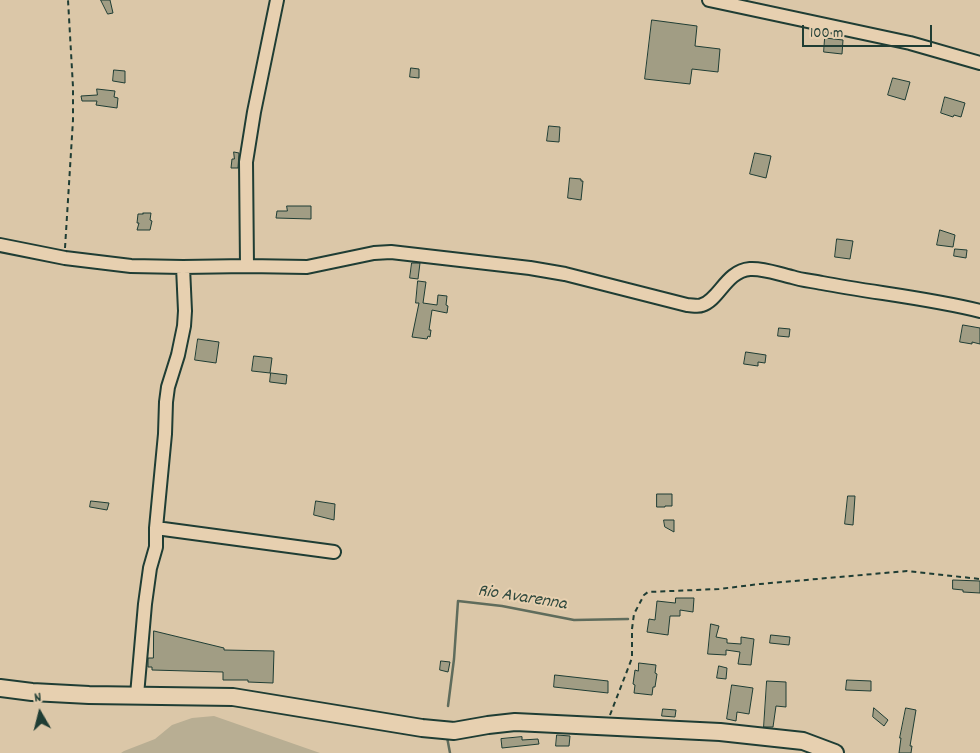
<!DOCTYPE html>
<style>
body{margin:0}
#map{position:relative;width:980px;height:753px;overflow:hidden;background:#dbc7a8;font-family:Dekko,sans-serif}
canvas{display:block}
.north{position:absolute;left:15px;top:688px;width:50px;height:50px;-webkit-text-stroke:4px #e7d0b0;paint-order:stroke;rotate:352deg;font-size:14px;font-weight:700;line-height:20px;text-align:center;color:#1f3d34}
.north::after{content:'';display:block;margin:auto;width:18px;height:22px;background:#1f3d34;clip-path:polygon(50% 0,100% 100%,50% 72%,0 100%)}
.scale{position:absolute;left:802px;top:25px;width:130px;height:22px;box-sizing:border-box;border:2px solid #1f3d34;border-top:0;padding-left:6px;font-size:15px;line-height:18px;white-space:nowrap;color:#1f3d34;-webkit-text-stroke:4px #e7d0b0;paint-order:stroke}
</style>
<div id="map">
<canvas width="980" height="753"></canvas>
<div class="north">N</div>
<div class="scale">100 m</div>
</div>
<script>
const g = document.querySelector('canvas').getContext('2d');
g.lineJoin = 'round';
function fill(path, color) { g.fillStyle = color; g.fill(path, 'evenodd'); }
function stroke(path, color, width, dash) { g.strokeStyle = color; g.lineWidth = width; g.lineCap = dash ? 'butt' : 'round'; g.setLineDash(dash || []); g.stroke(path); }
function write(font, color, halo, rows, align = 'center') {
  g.font = font + ' Dekko,sans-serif'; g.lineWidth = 4; g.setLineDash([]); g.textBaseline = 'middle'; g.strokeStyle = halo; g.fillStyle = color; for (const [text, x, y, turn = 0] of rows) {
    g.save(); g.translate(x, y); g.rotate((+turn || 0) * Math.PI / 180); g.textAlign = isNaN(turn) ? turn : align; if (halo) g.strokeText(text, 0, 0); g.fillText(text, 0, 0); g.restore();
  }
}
fill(new Path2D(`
 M 214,716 L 320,753 L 121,753 L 124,751 L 155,739 L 172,725 L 192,718 Z`), '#b8ae93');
stroke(new Path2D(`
 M 448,706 L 454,659 L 458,601 L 502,606 L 574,620 L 628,619
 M 447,737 L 450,753`), '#5f6c5c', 2.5);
const building = new Path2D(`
 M 101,0 L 110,0 L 113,13 L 108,14 Z
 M 652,20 L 697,26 L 695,46 L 720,49 L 718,72 L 692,69 L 690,84 L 645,79 Z
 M 825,38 L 843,40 L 842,54 L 824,52 Z
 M 411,68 L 419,69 L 419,78 L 410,77 Z
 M 114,70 L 125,71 L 125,83 L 113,81 Z
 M 893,78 L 910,82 L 905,100 L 888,95 Z
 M 97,89 L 115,91 L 114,97 L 118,98 L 117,108 L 96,105 L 97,101 L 82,101 L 81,96 L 97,95 Z
 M 945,97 L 965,103 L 961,117 L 954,115 L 953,117 L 941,113 Z
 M 549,126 L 560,127 L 559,142 L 547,141 Z
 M 234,152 L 239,153 L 238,168 L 231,168 L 232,159 L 234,159 Z
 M 755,153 L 771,156 L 766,178 L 750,174 Z
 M 570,178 L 581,179 L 581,181 L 583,181 L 581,200 L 568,198 Z
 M 287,206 L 311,206 L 311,219 L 276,218 L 277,211 L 287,211 Z
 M 143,213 L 151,213 L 150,220 L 152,221 L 150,230 L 137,230 L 139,223 L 137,223 L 138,214 L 143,214 Z
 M 940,230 L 955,235 L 953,247 L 937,245 Z
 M 837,239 L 853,241 L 850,259 L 835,257 Z
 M 955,249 L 967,250 L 966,258 L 954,256 Z
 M 412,263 L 420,263 L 418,279 L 410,278 Z
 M 418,281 L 426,282 L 423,303 L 437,305 L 438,295 L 447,296 L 446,305 L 448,306 L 447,313 L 432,310 L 429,330 L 431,330 L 430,337 L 428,336 L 427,339 L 412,337 L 419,303 L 416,303 Z
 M 963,325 L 980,328 L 980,344 L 972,342 L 972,344 L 960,342 Z
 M 779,328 L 790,329 L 789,337 L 778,336 Z
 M 198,339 L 219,342 L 216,363 L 195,360 Z
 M 746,352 L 766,355 L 765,363 L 758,362 L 758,366 L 744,364 Z
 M 254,356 L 272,358 L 270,373 L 252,371 Z
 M 271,373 L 287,375 L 286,384 L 270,382 Z
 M 657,494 L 672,494 L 672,506 L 665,506 L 665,507 L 657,507 Z
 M 848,496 L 855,496 L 853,525 L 845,524 Z
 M 91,501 L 109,503 L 107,510 L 90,507 Z
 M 316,501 L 335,504 L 334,520 L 314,515 Z
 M 664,520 L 674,520 L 674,532 L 665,527 Z
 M 953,580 L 980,581 L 980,593 L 963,592 L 963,590 L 953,589 Z
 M 676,598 L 694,598 L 693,612 L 680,610 L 680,616 L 670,616 L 668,635 L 647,632 L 649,619 L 655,620 L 657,601 L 675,603 Z
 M 711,624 L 719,626 L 716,637 L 727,639 L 727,643 L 741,644 L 741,637 L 754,639 L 751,665 L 738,664 L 740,652 L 726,650 L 726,655 L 708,654 Z
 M 154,631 L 224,648 L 224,650 L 274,651 L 273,683 L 248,682 L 248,680 L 223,680 L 223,672 L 152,670 L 152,667 L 148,667 L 148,658 L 153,658 Z
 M 771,635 L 790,637 L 789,645 L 770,643 Z
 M 441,661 L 450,662 L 448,672 L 440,670 Z
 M 639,663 L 656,665 L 655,673 L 657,674 L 655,687 L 653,687 L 652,695 L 634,693 L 635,685 L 633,684 L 635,670 L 638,671 Z
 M 719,666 L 727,668 L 726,679 L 717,678 Z
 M 555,675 L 608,681 L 608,693 L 554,687 Z
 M 847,680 L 871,681 L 871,691 L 846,690 Z
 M 767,681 L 786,682 L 786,707 L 776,706 L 773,727 L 764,727 Z
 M 732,685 L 753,688 L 749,714 L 737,712 L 736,721 L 727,719 Z
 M 874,708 L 888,720 L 884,726 L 873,717 Z
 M 906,708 L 916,710 L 910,746 L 912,746 L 911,753 L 899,753 L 901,738 L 900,738 Z
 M 663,709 L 676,710 L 675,717 L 662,716 Z
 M 557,735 L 570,736 L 569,746 L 556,746 Z
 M 522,737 L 522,740 L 538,739 L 539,744 L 502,748 L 501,739 Z`);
fill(building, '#a19d84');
stroke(building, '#1f3d34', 1);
const minor = new Path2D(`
 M 709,0 L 910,43 L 980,63
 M 0,245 L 65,258 L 131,266 L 183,267 L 247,266 L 307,267 L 374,253 L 391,252 L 530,268 L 565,274 L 687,305 C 692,305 698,307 702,305 C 719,300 726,271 750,269 C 764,268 778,274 792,277 C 801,280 812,281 822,283 C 874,293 928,298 980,311
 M 247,266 L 246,162 L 254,112 L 277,0
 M 156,528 L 334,552
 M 137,695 L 145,604 L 150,568 L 156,547 L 156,528 L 165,434 L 166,402 L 168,387 L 178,355 L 184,326 L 185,311 L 183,267`);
const major = new Path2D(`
 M 0,688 L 32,692 L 89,695 L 233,697 L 422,728 L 454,731 L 488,725 L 515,722 L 720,732 L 766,737 L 803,741 L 835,753`);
stroke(minor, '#1f3d34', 16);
stroke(major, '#1f3d34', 20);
stroke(new Path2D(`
 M 65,248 L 73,120 L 73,87 L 68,0
 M 610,715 L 632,658 L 632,629 L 634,614 L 644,595 L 648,592 L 719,589 L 760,584 L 907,571 L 980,579`), '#1f3d34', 2, [5, 4]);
stroke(minor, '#e7d0b0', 12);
stroke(major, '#e7d0b0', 16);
write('italic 18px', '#2f493e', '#e7d0b0', [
 ["Rio Avarenna",522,599,9]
]);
</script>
